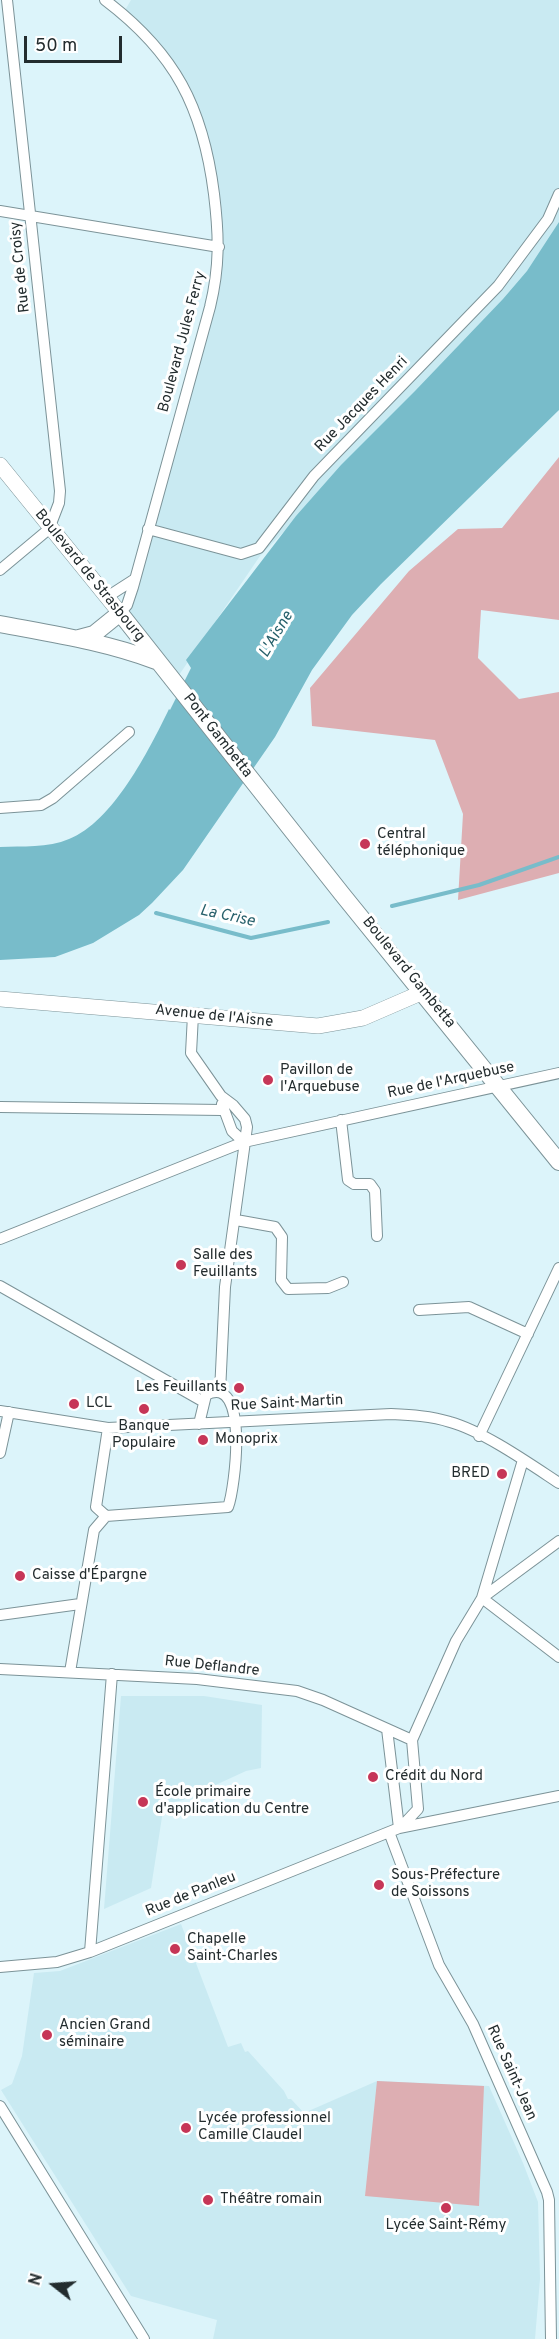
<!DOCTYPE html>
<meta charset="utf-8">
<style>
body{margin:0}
#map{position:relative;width:559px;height:2339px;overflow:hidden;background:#dcf4fa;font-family:Overpass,sans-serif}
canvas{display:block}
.north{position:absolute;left:24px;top:2255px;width:60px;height:60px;-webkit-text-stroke:4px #fff;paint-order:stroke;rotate:287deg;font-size:16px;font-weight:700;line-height:24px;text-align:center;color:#232c2e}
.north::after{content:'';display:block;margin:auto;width:21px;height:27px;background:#232c2e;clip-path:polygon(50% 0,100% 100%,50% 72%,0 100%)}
.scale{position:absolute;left:24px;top:36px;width:98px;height:27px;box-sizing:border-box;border:3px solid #232c2e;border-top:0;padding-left:8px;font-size:18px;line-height:21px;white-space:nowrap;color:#232c2e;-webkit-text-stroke:4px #fff;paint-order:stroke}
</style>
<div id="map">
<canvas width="559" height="2339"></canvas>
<div class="north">N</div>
<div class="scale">50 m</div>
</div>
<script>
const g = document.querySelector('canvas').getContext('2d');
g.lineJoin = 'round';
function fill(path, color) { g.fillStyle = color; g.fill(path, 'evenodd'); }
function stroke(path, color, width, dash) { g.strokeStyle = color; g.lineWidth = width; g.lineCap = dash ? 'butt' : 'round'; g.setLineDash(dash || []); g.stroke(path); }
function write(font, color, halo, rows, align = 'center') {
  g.font = font + ' Overpass,sans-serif'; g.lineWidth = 6; g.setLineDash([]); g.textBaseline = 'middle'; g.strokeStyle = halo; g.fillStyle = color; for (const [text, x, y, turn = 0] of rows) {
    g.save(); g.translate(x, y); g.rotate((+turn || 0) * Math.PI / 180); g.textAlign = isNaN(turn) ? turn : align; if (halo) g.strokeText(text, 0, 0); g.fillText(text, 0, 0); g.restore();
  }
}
fill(new Path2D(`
 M 131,0 L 559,0 L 559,252 L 260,556 L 177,678 L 129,614 L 211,277 L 217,194 L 186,88 L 173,65 L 121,17 Z
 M 121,1696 L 204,1696 L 262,1705 L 261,1768 L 246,1771 L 183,1800 L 164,1804 L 151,1888 L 104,1909 Z
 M 181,1924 L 228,2047 L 241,2043 L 245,2052 L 248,2051 L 284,2091 L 288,2099 L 291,2099 L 304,2113 L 377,2081 L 489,2086 L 523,2163 L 538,2202 L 540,2279 L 535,2339 L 213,2339 L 217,2320 L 131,2296 L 1,2090 L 12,2084 L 22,2056 L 34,1973 L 60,1971 Z`), '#c9eaf2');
fill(new Path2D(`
 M 559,457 L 559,620 L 481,610 L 478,658 L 519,699 L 559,692 L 559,873 L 458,900 L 463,814 L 435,740 L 312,726 L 310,688 L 409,571 L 458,529 L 502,528 Z
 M 377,2081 L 484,2086 L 479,2206 L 365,2196 Z`), '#ddaeb2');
fill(new Path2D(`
 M 559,222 L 559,410 L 381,584 L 352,615 L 312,670 L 275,737 L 183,870 L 152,903 L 139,915 L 93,943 L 55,957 L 0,960 L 0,847 C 22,846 48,848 69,839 C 113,822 149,750 169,709 L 170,710 L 191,668 L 186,660 L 296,516 L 341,465 L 415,391 L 503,299 L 527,271 Z`), '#78bcca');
stroke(new Path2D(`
 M 392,906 L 479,885 L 559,857
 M 156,913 L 251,938 L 328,922`), '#78bcca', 4);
const minor = new Path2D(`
 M 105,0 C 175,53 203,107 214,194 C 219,235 220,266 210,307 L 133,587 L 127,605 L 120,613
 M 0,211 L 219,247
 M 148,529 L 241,554 L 259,548 L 314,476 L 498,286 L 548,219 L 559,194
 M 0,570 L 49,529 L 59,503 L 60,491 L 7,0
 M 107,597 L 135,579
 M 0,808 L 41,805 L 53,798 L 129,732
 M 193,1015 L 191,1053 L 221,1096 L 233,1105 L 245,1119 L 247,1127 L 225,1287 L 220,1392
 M 222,1104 L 232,1131 L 244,1142
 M 0,1107 L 222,1110
 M 341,1120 L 348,1180 L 354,1184 L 370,1184 L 375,1191 L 377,1236
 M 236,1220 L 275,1227 L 282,1237 L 281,1280 L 288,1289 L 328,1288 L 343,1282
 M 0,1239 L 244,1142 L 559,1073
 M 0,1286 L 204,1402
 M 419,1310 L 469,1307 L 528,1334
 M 0,1411 L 108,1428 L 391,1414 C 411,1415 431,1416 450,1422 C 483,1431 530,1464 559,1483
 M 479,1436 L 559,1268
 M 0,1453 L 9,1412
 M 106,1516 L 228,1507 C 235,1489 250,1372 206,1395 L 199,1424
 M 106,1516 L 96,1507 L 108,1428
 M 482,1598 L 559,1657
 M 482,1598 L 559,1541
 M 0,1615 L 80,1604
 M 0,1669 L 197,1679 L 297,1691 L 323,1700 L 412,1740
 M 70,1672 L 94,1530 L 106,1516
 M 387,1729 L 399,1828
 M 402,1826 L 418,1809 L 412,1740 L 456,1641 L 482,1598 L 523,1460
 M 389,1832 L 439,1965 L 473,2024 L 547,2192 L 549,2200 L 551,2339
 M 90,1952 L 112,1674
 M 0,1967 L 57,1962 L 90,1952 L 399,1828 L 559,1796
 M 0,2106 L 144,2339`);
const secondary = new Path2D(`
 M 0,465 L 120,613
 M 0,999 L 318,1026 L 363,1018 L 423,992`);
const primary = new Path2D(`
 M 0,624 C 53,634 106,642 156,661
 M 79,638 L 94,634 L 120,613 L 342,894 L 559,1162`);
stroke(minor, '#7c9398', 12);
stroke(secondary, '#7c9398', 16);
stroke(primary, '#7c9398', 18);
stroke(minor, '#fff', 10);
stroke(secondary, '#fff', 15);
stroke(primary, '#fff', 16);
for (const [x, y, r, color] of [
 [365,844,6,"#c63657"],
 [268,1080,6,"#c63657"],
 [181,1265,6,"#c63657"],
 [239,1388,6,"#c63657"],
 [74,1404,6,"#c63657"],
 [144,1409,6,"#c63657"],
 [203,1440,6,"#c63657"],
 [502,1474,6,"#c63657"],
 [20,1576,6,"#c63657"],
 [373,1777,6,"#c63657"],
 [143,1802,6,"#c63657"],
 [379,1885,6,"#c63657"],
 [175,1949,6,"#c63657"],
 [47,2035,6,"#c63657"],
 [186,2128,6,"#c63657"],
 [208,2200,6,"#c63657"],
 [446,2208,6,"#c63657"]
]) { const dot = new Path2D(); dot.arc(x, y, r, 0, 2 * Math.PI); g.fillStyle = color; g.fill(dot); stroke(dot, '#fff', 2); }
write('15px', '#232c2e', '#fff', [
 ["Rue de Croisy",21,267,-96],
 ["Boulevard Jules Ferry",183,342,-75],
 ["Rue Jacques Henri",362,405,-46],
 ["Boulevard de Strasbourg",89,576,51],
 ["Pont Gambetta",217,736,52],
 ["Boulevard Gambetta",408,973,51],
 ["Avenue de l'Aisne",214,1017,6],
 ["Rue de l'Arquebuse",451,1081,-12],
 ["Rue Saint-Martin",287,1404,-3],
 ["Rue Deflandre",212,1667,6],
 ["Rue de Panleu",191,1895,-22],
 ["Rue Saint-Jean",511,2073,66]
]);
write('15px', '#232c2e', '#fff', [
 ["Central",377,835],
 ["téléphonique",377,852],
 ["Pavillon de",280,1071],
 ["l'Arquebuse",280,1088],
 ["Salle des",193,1256],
 ["Feuillants",193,1273],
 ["Les Feuillants",227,1388,"right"],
 ["LCL",86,1404],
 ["Banque",144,1427,"center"],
 ["Populaire",144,1444,"center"],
 ["Monoprix",215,1440],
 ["BRED",490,1474,"right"],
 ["Caisse d'Épargne",32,1576],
 ["Crédit du Nord",385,1777],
 ["École primaire",155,1793],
 ["d'application du Centre",155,1810],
 ["Sous-Préfecture",391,1876],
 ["de Soissons",391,1893],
 ["Chapelle",187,1940],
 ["Saint-Charles",187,1957],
 ["Ancien Grand",59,2026],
 ["séminaire",59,2043],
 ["Lycée professionnel",198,2119],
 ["Camille Claudel",198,2136],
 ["Théâtre romain",220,2200],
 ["Lycée Saint-Rémy",446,2226,"center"]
], 'left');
write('italic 16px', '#27606b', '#fff', [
 ["L'Aisne",277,635,-59],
 ["La Crise",227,917,12]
]);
</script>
